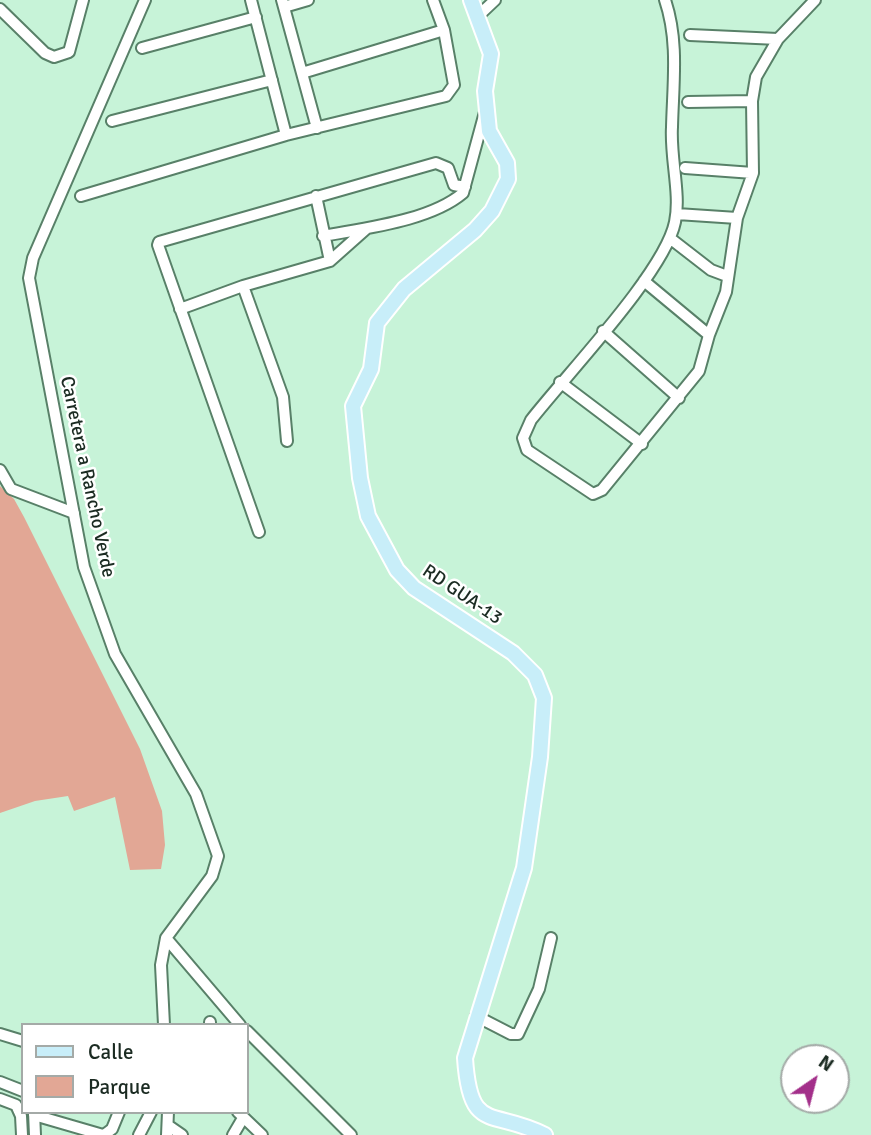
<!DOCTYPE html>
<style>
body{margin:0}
#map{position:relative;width:871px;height:1135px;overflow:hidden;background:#c7f3d8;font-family:Signika,sans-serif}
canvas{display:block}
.legend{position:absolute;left:21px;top:1023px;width:228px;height:91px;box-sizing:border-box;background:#fff;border:2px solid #a4aaa7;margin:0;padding:9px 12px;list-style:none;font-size:21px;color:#1b2b22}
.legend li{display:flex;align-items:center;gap:14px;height:35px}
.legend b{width:35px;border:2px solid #a4aaa7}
.north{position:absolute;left:780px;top:1044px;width:70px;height:70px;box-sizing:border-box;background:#fff;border:2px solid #a4aaa7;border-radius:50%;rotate:35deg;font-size:19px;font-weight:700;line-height:28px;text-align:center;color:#1b2b22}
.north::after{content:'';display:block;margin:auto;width:24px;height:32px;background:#a32f8a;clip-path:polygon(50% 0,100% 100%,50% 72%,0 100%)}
</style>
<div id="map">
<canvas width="871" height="1135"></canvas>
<ul class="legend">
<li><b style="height:9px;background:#c8eef9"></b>Calle</li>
<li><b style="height:19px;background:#e2a795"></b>Parque</li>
</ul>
<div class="north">N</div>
</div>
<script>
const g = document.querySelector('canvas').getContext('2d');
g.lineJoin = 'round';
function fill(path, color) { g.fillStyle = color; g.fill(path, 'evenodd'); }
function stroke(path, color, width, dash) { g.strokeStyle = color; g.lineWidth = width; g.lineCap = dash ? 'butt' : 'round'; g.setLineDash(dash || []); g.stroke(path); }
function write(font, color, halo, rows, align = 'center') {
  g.font = font + ' Signika,sans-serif'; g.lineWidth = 5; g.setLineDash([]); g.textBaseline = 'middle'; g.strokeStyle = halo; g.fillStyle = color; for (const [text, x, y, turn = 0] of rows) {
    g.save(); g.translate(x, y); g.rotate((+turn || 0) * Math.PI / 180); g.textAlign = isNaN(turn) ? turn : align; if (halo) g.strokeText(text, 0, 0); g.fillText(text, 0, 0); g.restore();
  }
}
fill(new Path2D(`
 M 0,486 L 14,499 L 24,517 L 140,749 L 162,811 L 165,845 L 161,869 L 130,870 L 115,797 L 74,811 L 68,796 L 35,801 L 0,813 Z`), '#e2a795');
const minor = new Path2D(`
 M 145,0 L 33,258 L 29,278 L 84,567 L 115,654 L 196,794 L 218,856 L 212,876 L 166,938 L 161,965 L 164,1025
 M 251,0 L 286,135
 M 282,0 L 317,128
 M 665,0 C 679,41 673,84 672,127 C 670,158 681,194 675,222 C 665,272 566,375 531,420 L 523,438 L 527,450 L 593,494 L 602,490 L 699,371 L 709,335 L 726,292 L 737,218 L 753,173 L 752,101 L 756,77 L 778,39 L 815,0
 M 284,7 L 308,0
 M 0,9 L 45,53 L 54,57 L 69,52 L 83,0
 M 477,17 L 495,0
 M 690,35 L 778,39
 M 142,48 L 256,17
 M 302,73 L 444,30
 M 688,102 L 752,101
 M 112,121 L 272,80
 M 685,168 L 753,173
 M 81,196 L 286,135 L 446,96 L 454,85 L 444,30 L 433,0
 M 316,196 L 330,261
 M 677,214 L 737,218
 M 323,236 C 365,228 430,221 463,193 L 485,112
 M 671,239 L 711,270 L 727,276
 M 644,281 L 709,335
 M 243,286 L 283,397 L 287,441
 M 180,309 L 243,286 L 330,261 L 366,229
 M 603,331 L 679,398
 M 560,382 L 642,444
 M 0,470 L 11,489 L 74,513
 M 259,532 L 158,245 L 159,242 L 436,163 L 448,168 L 454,185 L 465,187
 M 166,938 L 240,1025
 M 476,1016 L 511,1034 L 518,1034 L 539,989 L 551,938
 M 210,1022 L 210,1025
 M 247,1031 L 351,1135
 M 0,1034 L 23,1041
 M 0,1082 L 23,1091
 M 0,1099 L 16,1105 L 21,1116 L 22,1135
 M 34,1112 L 35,1135
 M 238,1112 L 262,1135
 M 34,1115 L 103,1135
 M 169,1126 L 182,1135
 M 104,1135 L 112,1129 L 119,1112
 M 139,1135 L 151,1112
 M 167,1135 L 168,1112
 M 233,1135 L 243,1118`);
const major = new Path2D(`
 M 471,0 L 491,54 L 485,91 L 489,131 L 507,163 L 508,179 L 492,211 L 475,230 L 404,289 L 377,323 L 371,369 L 353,406 L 360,478 L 368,516 L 397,570 L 414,588 L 513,653 L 535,675 L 544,698 L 540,757 L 524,868 L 465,1058 C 470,1135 492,1108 545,1135`);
stroke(minor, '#588068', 14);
stroke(major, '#fff', 18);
stroke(minor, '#fff', 10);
stroke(major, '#c8eef9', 14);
write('19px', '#1b2b22', '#fff', [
 ["Carretera a Rancho Verde",87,477,78],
 ["RD GUA-13",462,595,34]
]);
</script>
